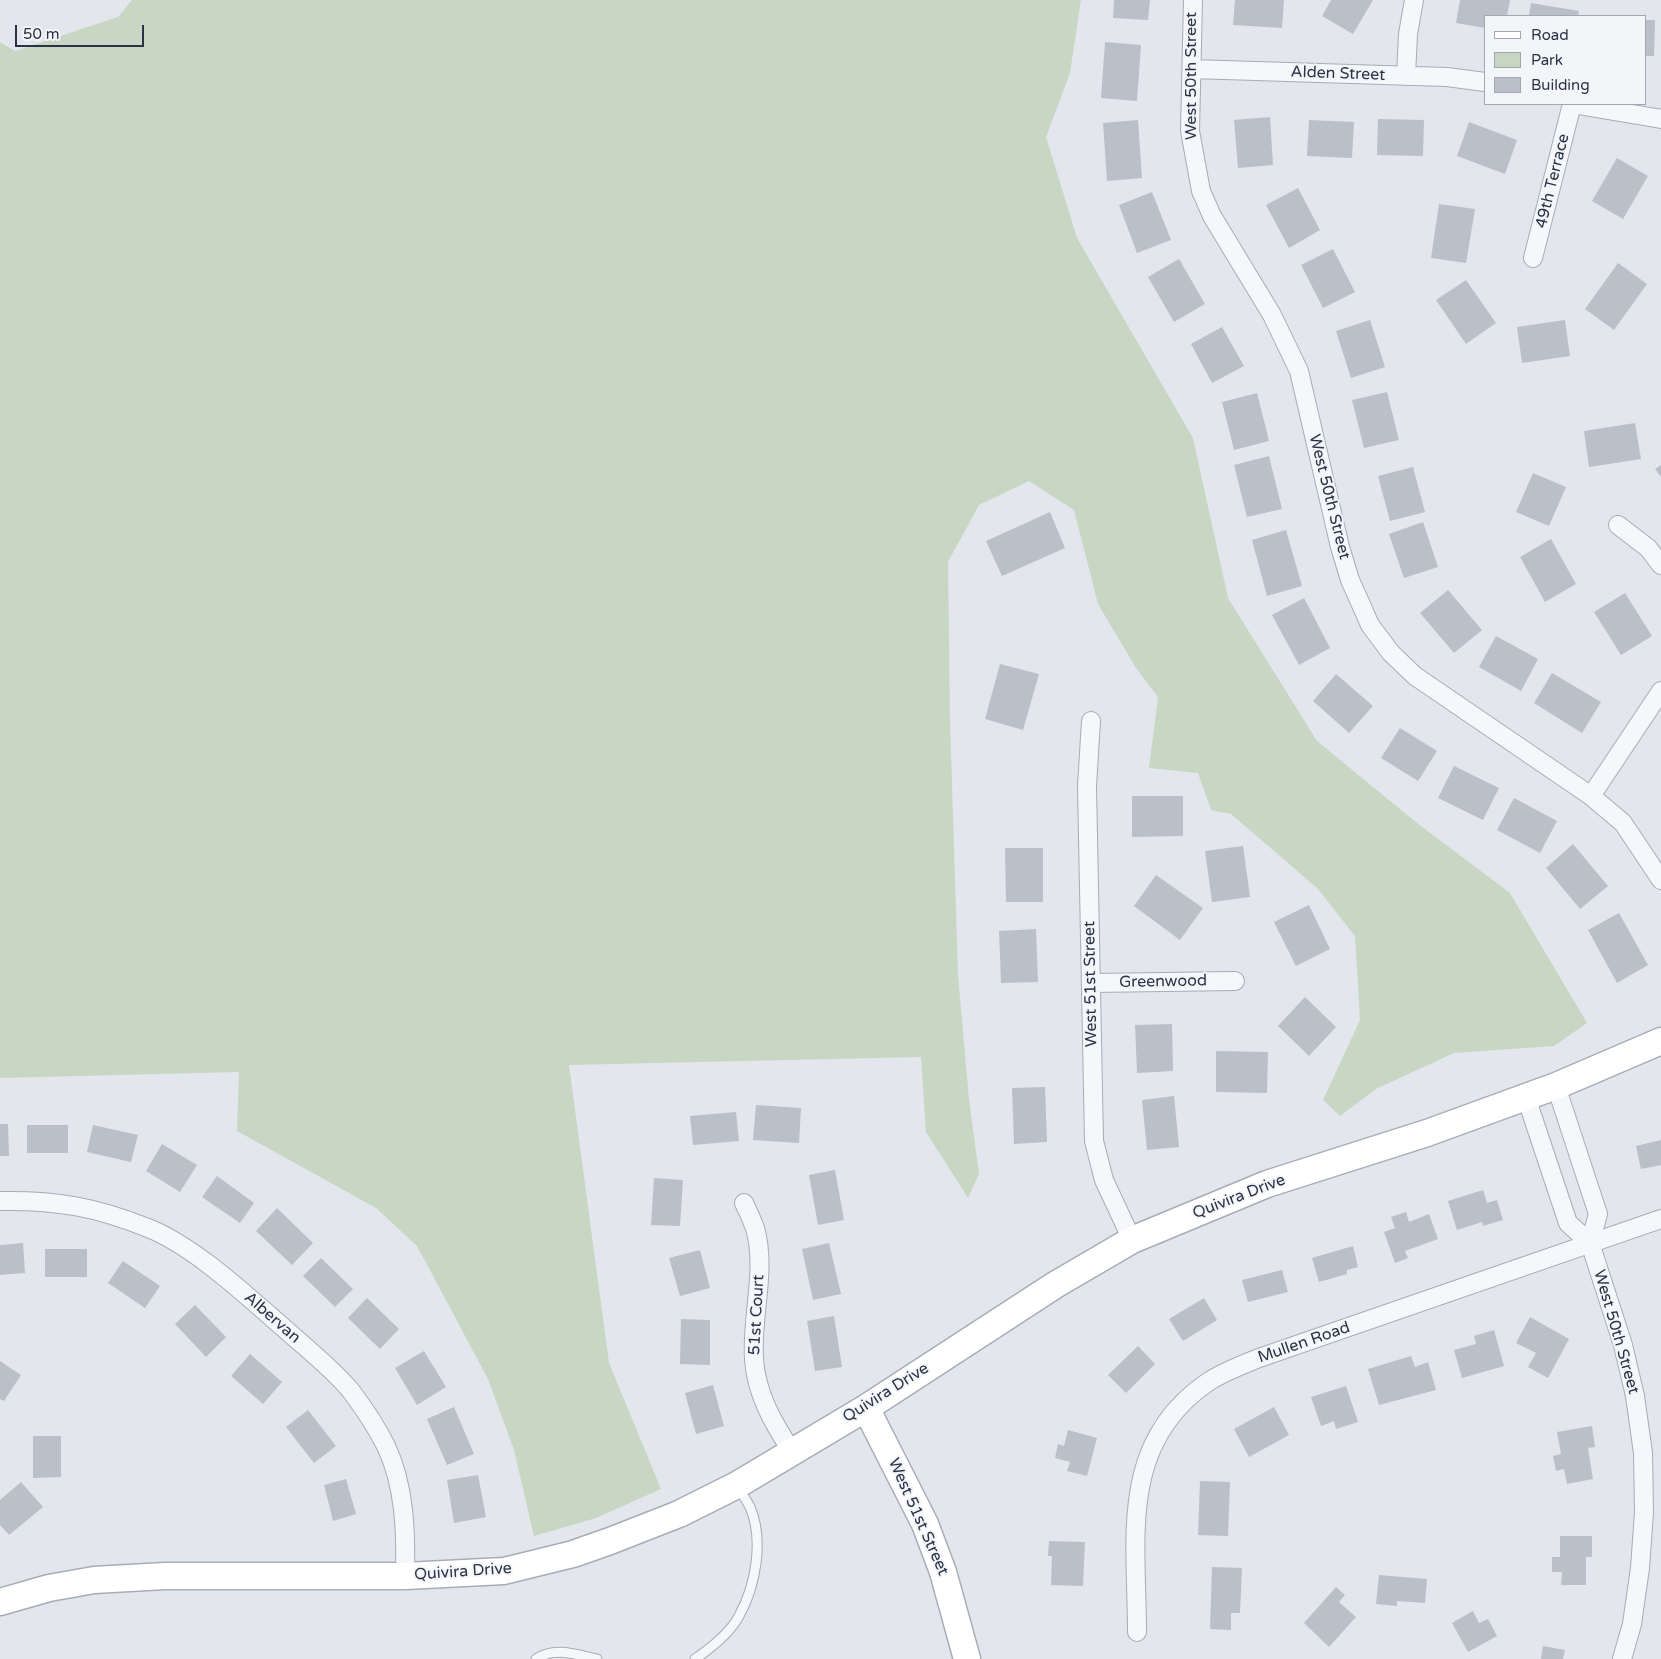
<!DOCTYPE html>
<style>
body{margin:0}
#map{position:relative;width:1661px;height:1659px;overflow:hidden;background:#e3e6ec;font-family:"Varela Round",sans-serif}
canvas{display:block}
.legend{position:absolute;left:1484px;top:15px;width:162px;height:90px;box-sizing:border-box;background:#f3f5f9;border:1px solid #a2a7b1;margin:0;padding:6px 9px;list-style:none;font-size:15px;color:#293246}
.legend li{display:flex;align-items:center;gap:10px;height:25px}
.legend b{width:25px;border:1px solid #a2a7b1}
.scale{position:absolute;left:15px;top:25px;width:129px;height:22px;box-sizing:border-box;border:2px solid #293246;border-top:0;padding-left:6px;font-size:15px;line-height:18px;white-space:nowrap;color:#293246;-webkit-text-stroke:4px #f3f5f9;paint-order:stroke}
</style>
<div id="map">
<canvas width="1661" height="1659"></canvas>
<ul class="legend">
<li><b style="height:6px;background:#fff"></b>Road</li>
<li><b style="height:14px;background:#c8d7c4"></b>Park</li>
<li><b style="height:14px;background:#babfca"></b>Building</li>
</ul>
<div class="scale">50 m</div>
</div>
<script>
const g = document.querySelector('canvas').getContext('2d');
g.lineJoin = 'round';
function fill(path, color) { g.fillStyle = color; g.fill(path, 'evenodd'); }
function stroke(path, color, width, dash) { g.strokeStyle = color; g.lineWidth = width; g.lineCap = dash ? 'butt' : 'round'; g.setLineDash(dash || []); g.stroke(path); }
function write(font, color, halo, rows, align = 'center') {
  g.font = font + ' "Varela Round",sans-serif'; g.lineWidth = 4; g.setLineDash([]); g.textBaseline = 'middle'; g.strokeStyle = halo; g.fillStyle = color; for (const [text, x, y, turn = 0] of rows) {
    g.save(); g.translate(x, y); g.rotate((+turn || 0) * Math.PI / 180); g.textAlign = isNaN(turn) ? turn : align; if (halo) g.strokeText(text, 0, 0); g.fillText(text, 0, 0); g.restore();
  }
}
fill(new Path2D(`
 M 132,0 L 1081,0 L 1070,73 L 1046,137 L 1077,238 L 1193,438 L 1228,598 L 1317,741 L 1417,823 L 1510,893 L 1587,1023 L 1554,1046 L 1454,1053 L 1376,1089 L 1340,1116 L 1323,1100 L 1360,1020 L 1355,936 L 1317,888 L 1231,814 L 1211,810 L 1198,773 L 1149,768 L 1158,697 L 1136,668 L 1098,604 L 1074,510 L 1029,481 L 979,505 L 948,562 L 950,720 L 958,975 L 969,1099 L 979,1174 L 968,1198 L 926,1132 L 921,1057 L 569,1065 L 609,1363 L 661,1489 L 596,1518 L 534,1536 L 514,1450 L 488,1379 L 417,1246 L 376,1208 L 237,1131 L 239,1072 L 0,1078 L 0,42 L 15,51 L 118,17 Z`), '#c8d7c4');
fill(new Path2D(`
 M 1114,0 L 1150,0 L 1148,20 L 1113,18 Z
 M 1235,0 L 1284,0 L 1282,28 L 1233,25 Z
 M 1331,0 L 1373,0 L 1353,34 L 1322,16 Z
 M 1460,0 L 1510,0 L 1507,16 L 1485,16 L 1485,28 L 1456,23 Z
 M 1531,3 L 1579,11 L 1578,16 L 1529,16 Z
 M 1645,20 L 1655,20 L 1654,56 L 1645,56 Z
 M 1105,42 L 1141,45 L 1137,101 L 1101,98 Z
 M 1270,117 L 1273,165 L 1238,168 L 1234,120 Z
 M 1378,119 L 1424,120 L 1423,156 L 1377,155 Z
 M 1138,120 L 1142,178 L 1107,181 L 1103,123 Z
 M 1309,120 L 1354,122 L 1352,158 L 1307,156 Z
 M 1469,122 L 1517,140 L 1505,174 L 1457,156 Z
 M 1617,158 L 1648,176 L 1623,219 L 1592,201 Z
 M 1298,188 L 1320,230 L 1289,248 L 1266,205 Z
 M 1152,192 L 1171,240 L 1137,253 L 1119,205 Z
 M 1439,204 L 1475,209 L 1466,263 L 1431,258 Z
 M 1333,249 L 1355,292 L 1323,308 L 1301,265 Z
 M 1179,259 L 1205,304 L 1174,322 L 1148,277 Z
 M 1618,263 L 1647,284 L 1614,330 L 1585,309 Z
 M 1466,280 L 1496,323 L 1466,344 L 1436,300 Z
 M 1370,320 L 1385,367 L 1351,378 L 1336,331 Z
 M 1565,320 L 1570,356 L 1522,363 L 1517,327 Z
 M 1222,327 L 1244,366 L 1212,383 L 1191,344 Z
 M 1387,392 L 1399,440 L 1364,448 L 1352,400 Z
 M 1257,393 L 1269,441 L 1234,450 L 1222,402 Z
 M 1635,423 L 1641,459 L 1589,467 L 1584,431 Z
 M 1269,456 L 1282,509 L 1247,517 L 1234,465 Z
 M 1661,465 L 1661,477 L 1655,469 Z
 M 1413,467 L 1425,512 L 1390,521 L 1378,476 Z
 M 1533,473 L 1566,487 L 1549,526 L 1516,512 Z
 M 1050,512 L 1065,548 L 1002,576 L 986,541 Z
 M 1423,522 L 1438,567 L 1404,578 L 1389,534 Z
 M 1286,530 L 1302,586 L 1267,596 L 1252,540 Z
 M 1551,539 L 1576,584 L 1545,602 L 1520,557 Z
 M 1448,590 L 1482,630 L 1454,653 L 1420,613 Z
 M 1625,593 L 1652,636 L 1621,655 L 1594,612 Z
 M 1304,598 L 1330,648 L 1299,665 L 1272,615 Z
 M 1496,636 L 1538,659 L 1521,691 L 1479,667 Z
 M 1000,664 L 1039,674 L 1023,730 L 985,719 Z
 M 1552,673 L 1601,702 L 1582,733 L 1534,703 Z
 M 1336,674 L 1373,706 L 1349,733 L 1313,701 Z
 M 1400,728 L 1437,751 L 1418,781 L 1381,758 Z
 M 1454,766 L 1499,788 L 1483,820 L 1438,798 Z
 M 1132,796 L 1183,796 L 1183,836 L 1132,837 Z
 M 1514,798 L 1557,821 L 1540,853 L 1497,830 Z
 M 1573,844 L 1608,886 L 1580,909 L 1546,868 Z
 M 1243,846 L 1250,897 L 1212,902 L 1205,851 Z
 M 1005,848 L 1043,848 L 1043,902 L 1006,902 Z
 M 1156,875 L 1203,908 L 1180,940 L 1134,906 Z
 M 1309,905 L 1330,949 L 1296,966 L 1274,922 Z
 M 1619,913 L 1648,965 L 1617,983 L 1588,930 Z
 M 1036,929 L 1038,982 L 1001,983 L 999,931 Z
 M 1305,997 L 1336,1027 L 1309,1056 L 1278,1026 Z
 M 1172,1024 L 1173,1071 L 1137,1073 L 1135,1025 Z
 M 1216,1051 L 1268,1052 L 1267,1093 L 1216,1092 Z
 M 1045,1087 L 1047,1142 L 1014,1144 L 1012,1088 Z
 M 1174,1096 L 1179,1147 L 1147,1150 L 1142,1100 Z
 M 756,1105 L 801,1108 L 799,1143 L 753,1140 Z
 M 736,1112 L 739,1141 L 693,1145 L 690,1116 Z
 M 0,1124 L 8,1124 L 9,1156 L 0,1156 Z
 M 27,1125 L 68,1125 L 68,1153 L 27,1153 Z
 M 93,1125 L 138,1135 L 131,1162 L 87,1152 Z
 M 1661,1140 L 1661,1165 L 1641,1169 L 1636,1146 Z
 M 162,1144 L 197,1165 L 180,1192 L 146,1171 Z
 M 835,1170 L 844,1220 L 818,1225 L 809,1175 Z
 M 217,1176 L 254,1203 L 240,1223 L 202,1197 Z
 M 654,1178 L 683,1180 L 680,1226 L 651,1225 Z
 M 1483,1190 L 1487,1203 L 1497,1200 L 1503,1220 L 1483,1226 L 1482,1222 L 1457,1230 L 1448,1201 Z
 M 277,1208 L 313,1243 L 292,1265 L 256,1231 Z
 M 1406,1212 L 1409,1222 L 1429,1214 L 1438,1239 L 1405,1251 L 1408,1258 L 1395,1263 L 1384,1232 L 1395,1228 L 1391,1217 Z
 M 23,1243 L 25,1273 L 0,1275 L 0,1245 Z
 M 829,1243 L 841,1294 L 813,1300 L 802,1249 Z
 M 1353,1246 L 1358,1267 L 1347,1270 L 1347,1274 L 1319,1282 L 1312,1258 Z
 M 45,1249 L 87,1249 L 87,1277 L 45,1277 Z
 M 700,1250 L 710,1288 L 680,1296 L 669,1258 Z
 M 321,1258 L 353,1289 L 335,1307 L 303,1276 Z
 M 123,1261 L 160,1286 L 145,1308 L 108,1283 Z
 M 1282,1270 L 1288,1292 L 1248,1302 L 1242,1280 Z
 M 367,1298 L 399,1329 L 380,1349 L 348,1318 Z
 M 1204,1298 L 1217,1320 L 1183,1341 L 1169,1319 Z
 M 195,1305 L 226,1337 L 206,1357 L 175,1324 Z
 M 834,1316 L 842,1367 L 815,1371 L 807,1321 Z
 M 1530,1317 L 1569,1339 L 1548,1378 L 1528,1367 L 1536,1353 L 1516,1343 Z
 M 681,1319 L 710,1320 L 710,1365 L 680,1364 Z
 M 1494,1330 L 1504,1366 L 1462,1378 L 1454,1350 L 1476,1344 L 1474,1336 Z
 M 1138,1346 L 1155,1364 L 1126,1393 L 1108,1375 Z
 M 424,1351 L 446,1387 L 417,1405 L 395,1368 Z
 M 250,1354 L 282,1382 L 263,1404 L 231,1376 Z
 M 1411,1356 L 1415,1367 L 1428,1362 L 1436,1390 L 1379,1405 L 1368,1369 Z
 M 0,1361 L 21,1375 L 4,1401 L 0,1399 Z
 M 713,1385 L 724,1426 L 696,1434 L 685,1393 Z
 M 1346,1386 L 1358,1422 L 1336,1429 L 1334,1421 L 1321,1426 L 1311,1397 Z
 M 454,1407 L 474,1454 L 447,1465 L 427,1419 Z
 M 1274,1407 L 1289,1435 L 1249,1457 L 1234,1429 Z
 M 308,1410 L 336,1446 L 314,1463 L 286,1427 Z
 M 1592,1426 L 1595,1447 L 1588,1448 L 1593,1479 L 1567,1484 L 1564,1469 L 1556,1471 L 1553,1456 L 1561,1454 L 1557,1432 Z
 M 1068,1430 L 1097,1438 L 1087,1476 L 1067,1471 L 1070,1462 L 1055,1458 L 1058,1444 L 1064,1446 Z
 M 33,1436 L 61,1436 L 61,1477 L 33,1478 Z
 M 478,1475 L 486,1517 L 454,1523 L 447,1480 Z
 M 346,1479 L 356,1514 L 333,1521 L 324,1485 Z
 M 1200,1481 L 1230,1482 L 1228,1536 L 1198,1535 Z
 M 21,1482 L 43,1507 L 9,1535 L 0,1525 L 0,1500 Z
 M 1560,1536 L 1592,1536 L 1592,1557 L 1586,1557 L 1586,1585 L 1561,1585 L 1562,1572 L 1552,1572 L 1552,1557 L 1560,1557 Z
 M 1049,1541 L 1085,1542 L 1083,1586 L 1051,1585 L 1052,1556 L 1048,1556 Z
 M 1212,1567 L 1242,1568 L 1240,1613 L 1231,1613 L 1231,1630 L 1210,1629 Z
 M 1379,1575 L 1427,1579 L 1425,1603 L 1397,1601 L 1397,1606 L 1376,1604 Z
 M 1336,1587 L 1345,1595 L 1339,1602 L 1356,1617 L 1329,1647 L 1304,1623 Z
 M 1473,1611 L 1479,1623 L 1488,1619 L 1497,1636 L 1468,1652 L 1452,1623 Z
 M 1543,1646 L 1565,1650 L 1563,1659 L 1541,1659 Z`), '#babfca');
const lane = new Path2D(`
 M 536,1659 C 555,1646 577,1655 597,1659
 M 695,1659 C 711,1648 730,1633 739,1616 C 756,1585 764,1540 750,1507 C 747,1501 742,1494 738,1487`);
const street = new Path2D(`
 M 1193,0 L 1190,131 L 1201,191 L 1212,216 L 1272,315 L 1299,371 L 1340,547 L 1350,580 L 1363,609 L 1370,625 L 1391,653 L 1415,676 L 1591,796 L 1623,823 L 1661,880
 M 1192,69 L 1447,77 L 1485,82
 M 1406,76 L 1408,34 L 1414,0
 M 1533,258 L 1572,104 L 1661,119
 M 1618,525 L 1648,548 L 1661,565
 M 1091,721 L 1087,786 L 1094,1141 L 1104,1180 L 1132,1240
 M 1591,796 L 1661,691
 M 1092,983 L 1235,981
 M 1556,1086 L 1598,1214 L 1590,1243
 M 1526,1097 L 1568,1223 L 1590,1243 L 1623,1345 L 1635,1396 L 1643,1453 L 1644,1512 L 1640,1568 L 1632,1624 L 1622,1659
 M 0,1201 C 56,1200 96,1207 148,1228 C 194,1246 247,1296 285,1329 C 307,1349 332,1368 351,1391 C 363,1407 377,1428 386,1446 C 405,1486 406,1532 405,1576
 M 744,1203 C 748,1211 752,1220 755,1228 C 767,1271 751,1316 754,1359 C 756,1393 773,1423 791,1450
 M 1137,1632 C 1137,1539 1118,1443 1208,1382 C 1223,1372 1242,1365 1259,1358 L 1661,1219`);
const secondary = new Path2D(`
 M 866,1408 L 925,1524 L 943,1572 L 967,1659
 M 0,1602 L 49,1588 L 94,1580 L 165,1576 L 405,1576 L 504,1571 L 573,1554 L 610,1541 L 679,1514 L 737,1485 L 866,1408 L 1055,1285 L 1132,1240 L 1267,1184 L 1427,1133 L 1556,1086 L 1661,1041`);
stroke(lane, '#a7acb7', 11);
stroke(street, '#a7acb7', 20);
stroke(secondary, '#a7acb7', 29);
stroke(lane, '#f6f7fa', 9);
stroke(street, '#f6f7fa', 18);
stroke(secondary, '#fff', 26);
write('16px', '#293246', '#f3f5f9', [
 ["Alden Street",1338,74,2],
 ["West 50th Street",1192,76,-90],
 ["49th Terrace",1553,181,-76],
 ["West 50th Street",1329,497,76],
 ["Greenwood",1163,982,-1],
 ["West 51st Street",1091,984,-91],
 ["Quivira Drive",1239,1197,-21],
 ["51st Court",757,1315,-87],
 ["Albervan",272,1318,41],
 ["West 50th Street",1616,1332,74],
 ["Mullen Road",1304,1343,-19],
 ["Quivira Drive",886,1393,-32],
 ["West 51st Street",918,1517,66],
 ["Quivira Drive",463,1572,-4]
]);
</script>
